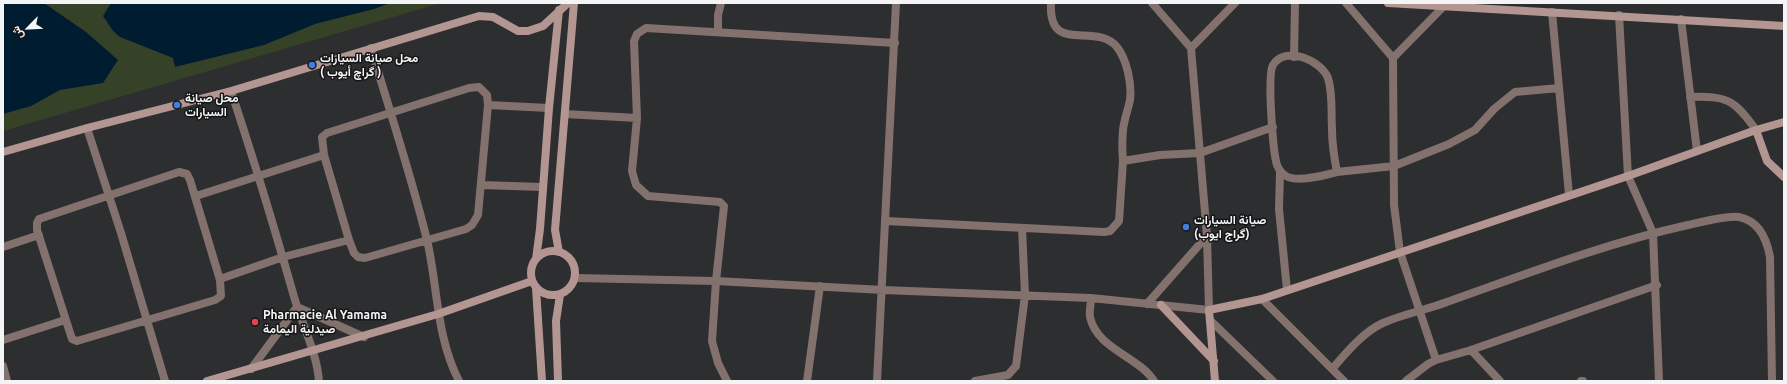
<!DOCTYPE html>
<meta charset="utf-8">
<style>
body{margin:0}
#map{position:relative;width:1787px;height:384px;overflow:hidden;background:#2d2e30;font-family:Ubuntu,Vazirmatn,sans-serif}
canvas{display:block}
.frame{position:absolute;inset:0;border:4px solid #f3f4f5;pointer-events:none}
.north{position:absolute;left:8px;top:8px;width:40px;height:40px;-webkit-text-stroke:3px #161617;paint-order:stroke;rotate:246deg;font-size:11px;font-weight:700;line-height:16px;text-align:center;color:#f3f4f5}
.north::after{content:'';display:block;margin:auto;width:14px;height:18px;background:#f3f4f5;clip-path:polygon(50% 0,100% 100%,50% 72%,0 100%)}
</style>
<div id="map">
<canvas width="1787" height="384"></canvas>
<div class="frame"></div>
<div class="north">ش</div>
</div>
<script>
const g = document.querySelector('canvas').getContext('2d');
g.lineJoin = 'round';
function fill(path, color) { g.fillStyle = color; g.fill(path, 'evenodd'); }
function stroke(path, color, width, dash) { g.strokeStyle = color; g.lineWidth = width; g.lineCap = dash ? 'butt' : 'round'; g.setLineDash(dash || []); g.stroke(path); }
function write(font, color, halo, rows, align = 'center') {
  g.font = font + ' Ubuntu,Vazirmatn,sans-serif'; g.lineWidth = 3; g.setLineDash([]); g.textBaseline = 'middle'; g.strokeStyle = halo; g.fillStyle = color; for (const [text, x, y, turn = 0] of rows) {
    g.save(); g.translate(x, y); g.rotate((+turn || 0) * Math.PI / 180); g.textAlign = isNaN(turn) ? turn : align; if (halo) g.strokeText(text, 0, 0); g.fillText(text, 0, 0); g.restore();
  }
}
fill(new Path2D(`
 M 3,3 L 441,3 L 3,131 Z`), '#364227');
fill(new Path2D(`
 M 3,3 L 44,3 L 86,32 L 118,60 L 103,83 L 60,90 L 31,106 L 3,114 Z
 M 111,3 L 390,3 L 374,9 L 315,24 L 264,45 L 175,67 L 173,58 L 120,37 L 113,31 L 103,16 Z`), '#001c30');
stroke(new Path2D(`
 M 1051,3 C 1048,56 1095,21 1117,47 C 1127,60 1132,84 1130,100 C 1128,110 1124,120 1123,130 C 1122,141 1122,150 1123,161 L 1160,155 L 1200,153 L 1273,127
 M 1152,3 L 1191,48 L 1235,3
 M 1346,3 L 1393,58 L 1443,7
 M 1552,12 L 1569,195
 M 1619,15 L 1628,176 L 1653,233 L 1659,381
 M 1681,19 L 1697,151
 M 718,32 L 718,15 L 721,3
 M 371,48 C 390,112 411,175 427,240 C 438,287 436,337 459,381
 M 1294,57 L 1295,3
 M 1393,58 L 1394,205 L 1400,252 L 1436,360
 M 479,87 L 487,95 L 488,105 L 478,215 L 472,225 L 466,229 L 365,258 L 358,257 L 354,253 L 349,240 L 324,155 L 322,137 L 327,133 L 469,88 Z
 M 231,91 C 254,160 275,230 295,300 C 303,326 317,354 319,381
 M 1690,97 C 1727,96 1734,99 1756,130
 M 488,105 L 549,108
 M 565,114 L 637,118
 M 87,128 L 121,233 L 165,381
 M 179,172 L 187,174 L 190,180 L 220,280 L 221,296 L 215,300 L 77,341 L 72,339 L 37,230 L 37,223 L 39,219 Z
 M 1280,172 L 1279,209 L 1287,290
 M 1337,172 C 1325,175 1297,183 1286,176 C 1282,174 1279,170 1277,165 C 1273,153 1267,75 1273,65 C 1285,45 1321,60 1328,78 C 1333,94 1331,112 1332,129 C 1332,144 1334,157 1337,172 L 1394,166 L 1449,144 L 1475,130 L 1494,109 L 1515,92 L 1559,88
 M 481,185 L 542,187
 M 196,196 L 324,155
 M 886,221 L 1104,232 L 1110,231 L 1119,221 L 1123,161
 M 3,247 L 39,235
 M 575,278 L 716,281 L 883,290 L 1091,298 L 1209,310 L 1207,236 L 1191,48
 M 220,279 L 283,257 L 349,240
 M 1091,298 C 1091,304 1089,312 1090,317 C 1097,349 1138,356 1154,381
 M 1262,299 L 1344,381
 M 1147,304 L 1207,236
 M 1210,320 L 1273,381
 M 3,340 L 65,320
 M 1471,350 L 1500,381
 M 3,366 L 7,381
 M 251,369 L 297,307 L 364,337
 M 1332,369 C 1346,353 1363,332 1383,323 C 1403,314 1426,310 1447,302 C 1526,274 1606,243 1688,225 C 1701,222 1728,215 1739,217 C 1759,221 1767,240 1770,257 L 1772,381
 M 727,381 L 718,363 L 712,341 L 716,281 L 724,206 L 720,202 L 648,196 L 636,185 L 632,171 L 637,118 L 634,41 L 637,34 L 646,28 L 895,43
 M 807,381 L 820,286
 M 877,381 L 896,3
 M 975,381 L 1008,375 L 1016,366 L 1025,295 L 1022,228
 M 1406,381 L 1428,364 L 1436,360 L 1471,350 L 1657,285
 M 1581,381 L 1583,381`), '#83716e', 8);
stroke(new Path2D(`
 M 1388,3 L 1784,26
 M 1756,130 L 1767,161 L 1784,177
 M 3,152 L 87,128 L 231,91 L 479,16 L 493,17 L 518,31 L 528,31 L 543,26 L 568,3
 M531 273a22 22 0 1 1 44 0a22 22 0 1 1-44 0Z
 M 559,252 L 555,230 L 574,3
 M 536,259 L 540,229 L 549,108 L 559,10
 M 536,288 L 542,381
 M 1161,305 L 1214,361
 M 207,381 L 438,314 L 532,281
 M 558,381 L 556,321 L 560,295
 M 1215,381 L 1209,310 L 1262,299 L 1628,176 L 1756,130 L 1784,122`), '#b39691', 8);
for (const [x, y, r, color] of [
 [312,65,4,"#3f7fe0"],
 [177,105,4,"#3f7fe0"],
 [1186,227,4,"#3f7fe0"],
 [255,322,4,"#e0444e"]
]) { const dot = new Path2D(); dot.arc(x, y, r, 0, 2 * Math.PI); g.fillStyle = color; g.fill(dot); stroke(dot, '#161617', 1.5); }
write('bold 12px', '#f3f4f5', '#161617', [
 ["محل صيانة السيارات",320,58],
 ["( گراچ أيوب )",320,72],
 ["محل صيانة",185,98],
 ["السيارات",185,112],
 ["صيانة السيارات",1194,220],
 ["(گراج ايوب)",1194,234],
 ["Pharmacie Al Yamama",263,315],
 ["صيدلية اليمامة",263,329]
], 'left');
</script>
